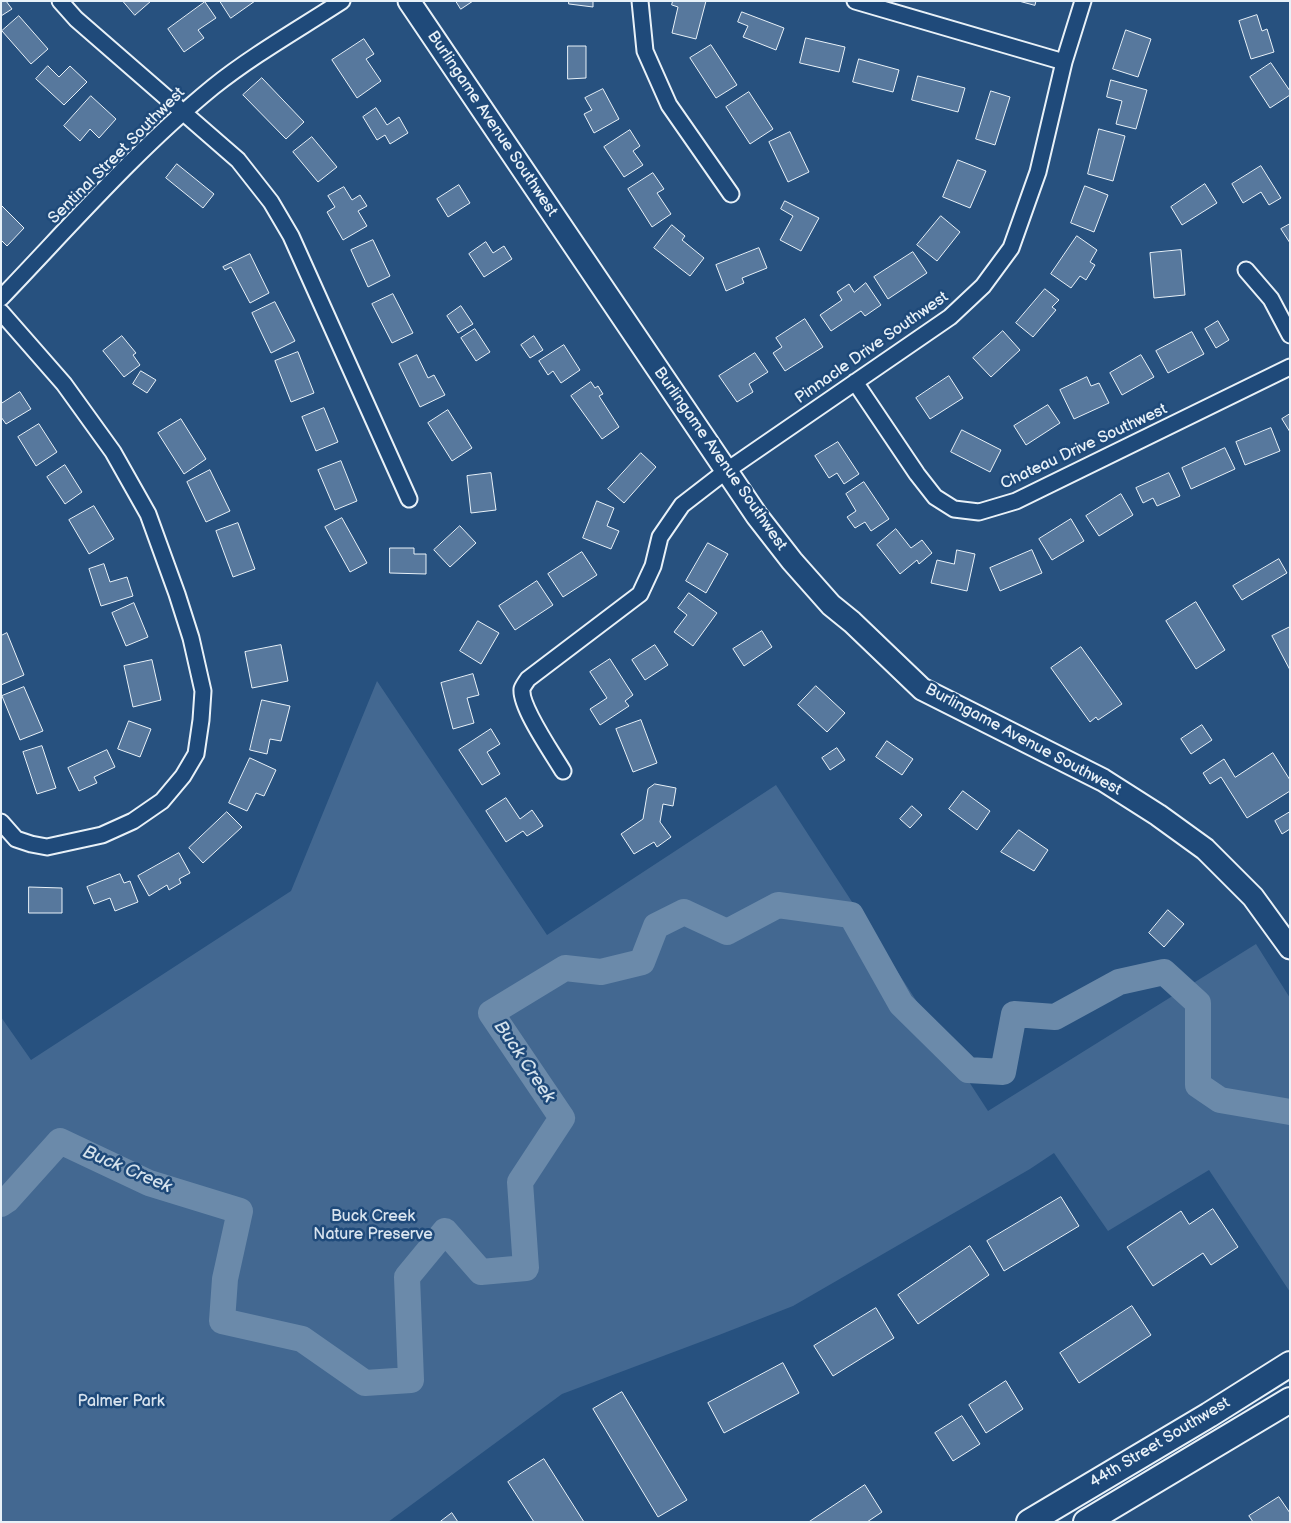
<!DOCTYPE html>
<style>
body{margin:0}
#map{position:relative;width:1291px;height:1523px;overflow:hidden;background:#27517f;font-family:"Balsamiq Sans",sans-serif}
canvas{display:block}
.frame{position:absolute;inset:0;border:2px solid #e8f1f8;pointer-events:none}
</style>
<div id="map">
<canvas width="1291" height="1523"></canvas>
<div class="frame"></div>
</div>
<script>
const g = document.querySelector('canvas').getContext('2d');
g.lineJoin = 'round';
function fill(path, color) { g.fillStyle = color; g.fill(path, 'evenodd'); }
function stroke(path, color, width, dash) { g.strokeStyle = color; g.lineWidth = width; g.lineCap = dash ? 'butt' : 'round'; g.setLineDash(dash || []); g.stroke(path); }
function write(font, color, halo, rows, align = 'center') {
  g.font = font + ' "Balsamiq Sans",sans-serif'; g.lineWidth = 5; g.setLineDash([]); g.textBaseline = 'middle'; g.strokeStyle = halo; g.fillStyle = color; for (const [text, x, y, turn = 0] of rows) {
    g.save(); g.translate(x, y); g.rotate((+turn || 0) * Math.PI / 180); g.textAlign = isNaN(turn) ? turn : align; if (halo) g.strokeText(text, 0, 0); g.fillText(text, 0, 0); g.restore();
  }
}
fill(new Path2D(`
 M 377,681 L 547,935 L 776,785 L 988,1111 L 1256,944 L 1290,998 L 1290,1292 L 1209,1170 L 1108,1231 L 1054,1153 L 1030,1169 L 793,1306 L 719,1335 L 562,1394 L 388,1522 L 1,1522 L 1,1017 L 31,1060 L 291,891 Z`), '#436891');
stroke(new Path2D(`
 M 1,1204 L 7,1200 L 60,1141 L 149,1183 L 240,1211 L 225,1279 L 222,1321 L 302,1339 L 365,1383 L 411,1380 L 407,1277 L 445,1231 L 481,1272 L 526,1268 L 520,1182 L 562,1118 L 491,1013 L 565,968 L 601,972 L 642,962 L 656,926 L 684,912 L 727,932 L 778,905 L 851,915 L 901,1004 L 968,1070 L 1003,1072 L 1014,1014 L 1055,1017 L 1119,982 L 1164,972 L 1198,1003 L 1198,1085 L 1220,1100 L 1290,1112`), '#6b8aaa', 26);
const building = new Path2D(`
 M 1,1 L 6,1 L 12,9 L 1,16 Z
 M 123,1 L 151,1 L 135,15 Z
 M 220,1 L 255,1 L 231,18 Z
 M 456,1 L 473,1 L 461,9 Z
 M 569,1 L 593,1 L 593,7 L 569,4 Z
 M 673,1 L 706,1 L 696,39 L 672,33 L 678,7 L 672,5 Z
 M 1019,1 L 1036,1 L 1035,5 Z
 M 205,2 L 216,18 L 198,30 L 204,38 L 184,52 L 168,29 Z
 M 742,12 L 784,28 L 776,50 L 743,37 L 748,26 L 738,22 Z
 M 1257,15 L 1262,31 L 1267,29 L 1274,52 L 1251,59 L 1239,21 Z
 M 19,16 L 48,49 L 31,64 L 2,31 Z
 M 1126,30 L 1151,39 L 1138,77 L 1113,69 Z
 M 806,38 L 845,47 L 839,72 L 800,63 Z
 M 364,39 L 374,54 L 366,59 L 381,81 L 357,98 L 332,60 Z
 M 711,45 L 737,85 L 716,98 L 690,58 Z
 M 568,46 L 586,46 L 586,78 L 568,79 Z
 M 859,59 L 899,70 L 893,92 L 853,82 Z
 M 1271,63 L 1290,91 L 1290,95 L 1270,108 L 1250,77 Z
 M 48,66 L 59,77 L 70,66 L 87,82 L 64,105 L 36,79 Z
 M 918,76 L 965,88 L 958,112 L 912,100 Z
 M 262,78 L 304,122 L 286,139 L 243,95 Z
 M 1111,80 L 1147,90 L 1136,129 L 1116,124 L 1122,101 L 1107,97 Z
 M 603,89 L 619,119 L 594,133 L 584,114 L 592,110 L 585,98 Z
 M 991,91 L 1010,97 L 995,145 L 976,139 Z
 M 749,92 L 773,129 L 750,144 L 726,107 Z
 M 91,96 L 116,119 L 99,138 L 90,129 L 80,141 L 64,126 Z
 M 376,108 L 387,125 L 399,117 L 408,133 L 390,144 L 385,135 L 377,140 L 363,117 Z
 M 1099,129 L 1125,136 L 1113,181 L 1088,174 Z
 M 630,130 L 640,146 L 633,151 L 643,165 L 624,177 L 604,147 Z
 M 790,132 L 809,172 L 788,182 L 769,142 Z
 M 312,137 L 337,167 L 318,182 L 293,152 Z
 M 958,160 L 986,171 L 970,208 L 943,197 Z
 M 177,164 L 214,194 L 203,208 L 166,178 Z
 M 1261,166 L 1281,198 L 1269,205 L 1261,192 L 1243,203 L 1232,184 Z
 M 653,173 L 664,189 L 657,193 L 671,214 L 652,227 L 628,189 Z
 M 1205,184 L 1217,203 L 1182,225 L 1171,207 Z
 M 459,185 L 470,203 L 448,217 L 437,199 Z
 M 1085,186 L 1108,195 L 1094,232 L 1071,223 Z
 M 344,187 L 352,200 L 360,195 L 367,206 L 358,211 L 367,226 L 343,240 L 327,212 L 335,207 L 328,196 Z
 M 785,201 L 819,218 L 801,251 L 780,240 L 793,216 L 781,209 Z
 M 1,205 L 24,228 L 7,246 L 1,240 Z
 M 941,216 L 960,232 L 937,261 L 917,245 Z
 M 1290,224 L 1290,243 L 1281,229 Z
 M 672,225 L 685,236 L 682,240 L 704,258 L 690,276 L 654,248 Z
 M 1077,236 L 1097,250 L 1090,262 L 1095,265 L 1086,280 L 1080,276 L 1071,288 L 1051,274 Z
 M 373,240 L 390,276 L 368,287 L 351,250 Z
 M 486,242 L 493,253 L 504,246 L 512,259 L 484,277 L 469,254 Z
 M 759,248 L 767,268 L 742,278 L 744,283 L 726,291 L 716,265 Z
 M 1181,250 L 1185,295 L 1154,298 L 1150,253 Z
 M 913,252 L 927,273 L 888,299 L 874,277 Z
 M 250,254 L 269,293 L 250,303 L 231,267 L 225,270 L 223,267 Z
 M 866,283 L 881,305 L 865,316 L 861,311 L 831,331 L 820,315 L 842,300 L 837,292 L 849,284 L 854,292 Z
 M 1045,289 L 1059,300 L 1052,307 L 1056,310 L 1033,337 L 1016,323 Z
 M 393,294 L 413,333 L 392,343 L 372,304 Z
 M 275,302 L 295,341 L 271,353 L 252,313 Z
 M 461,306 L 473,324 L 458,333 L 447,316 Z
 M 805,319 L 823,347 L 785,371 L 773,353 L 782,347 L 776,338 Z
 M 1218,321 L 1229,340 L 1216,348 L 1205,329 Z
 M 475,329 L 490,352 L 476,361 L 461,338 Z
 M 1003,331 L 1020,350 L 991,377 L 973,358 Z
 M 1192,332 L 1204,354 L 1168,373 L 1156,351 Z
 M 122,336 L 136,353 L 133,355 L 140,365 L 124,377 L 103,351 Z
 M 534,336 L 543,350 L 530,358 L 521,345 Z
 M 564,345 L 580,370 L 561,383 L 553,371 L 548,375 L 539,361 Z
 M 298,352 L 314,393 L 291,402 L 275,361 Z
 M 755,353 L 768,372 L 749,384 L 753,392 L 737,402 L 719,376 Z
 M 417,355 L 428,378 L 434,375 L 445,395 L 420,407 L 399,364 Z
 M 1141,355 L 1154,377 L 1122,395 L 1110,373 Z
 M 141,371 L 156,380 L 147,393 L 133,384 Z
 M 949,376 L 963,398 L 930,419 L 916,398 Z
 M 1087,377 L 1091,386 L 1099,383 L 1109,403 L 1074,419 L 1060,390 Z
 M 591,382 L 595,388 L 598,386 L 603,394 L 599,396 L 619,427 L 602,439 L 571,396 Z
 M 20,392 L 31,409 L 6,424 L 1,417 L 1,404 Z
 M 1048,405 L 1060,423 L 1026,445 L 1014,426 Z
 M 324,408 L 338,442 L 316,451 L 302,417 Z
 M 448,410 L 472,448 L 452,461 L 428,423 Z
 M 1290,414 L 1290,432 L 1282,419 Z
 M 181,419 L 206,459 L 184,474 L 158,433 Z
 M 39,424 L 57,452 L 36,466 L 18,437 Z
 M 1271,428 L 1280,451 L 1245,465 L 1236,442 Z
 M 962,430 L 1001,450 L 990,472 L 951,452 Z
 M 838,442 L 859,474 L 844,484 L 837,473 L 829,478 L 815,456 Z
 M 1225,448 L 1235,469 L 1191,489 L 1182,468 Z
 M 641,453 L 656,467 L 624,503 L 608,489 Z
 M 341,461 L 357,501 L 335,510 L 318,470 Z
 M 65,465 L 82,492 L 65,504 L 47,477 Z
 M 210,470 L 230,511 L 206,522 L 187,482 Z
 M 491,473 L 496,510 L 471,513 L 467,476 Z
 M 1169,473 L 1180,496 L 1157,506 L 1153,498 L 1143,503 L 1136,488 Z
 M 864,482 L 889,519 L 871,531 L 865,522 L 855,528 L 847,517 L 856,511 L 846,494 Z
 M 1121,494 L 1133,515 L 1099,536 L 1086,516 Z
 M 597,501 L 614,508 L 607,526 L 619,531 L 611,549 L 583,538 Z
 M 94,506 L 114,539 L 89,554 L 69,520 Z
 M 342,518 L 367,563 L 350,572 L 325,527 Z
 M 1071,519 L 1084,541 L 1052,560 L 1039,539 Z
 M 238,523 L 255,569 L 233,577 L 216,531 Z
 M 460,526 L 476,543 L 450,567 L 434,550 Z
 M 896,529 L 911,548 L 922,540 L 932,553 L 919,564 L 917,560 L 900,574 L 877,545 Z
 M 708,543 L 728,554 L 706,593 L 686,581 Z
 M 390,548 L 414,548 L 414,554 L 426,554 L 426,574 L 390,573 Z
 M 957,550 L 975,554 L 967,591 L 931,583 L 937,560 L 954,564 Z
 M 1032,550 L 1042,573 L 1000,591 L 990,568 Z
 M 582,552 L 597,575 L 563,597 L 548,574 Z
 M 1279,559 L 1287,573 L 1242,600 L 1233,586 Z
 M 104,564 L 110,582 L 127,577 L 133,596 L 101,606 L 89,569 Z
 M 537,581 L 553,605 L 515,630 L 499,606 Z
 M 689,593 L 717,613 L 693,646 L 674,632 L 687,615 L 678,608 Z
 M 1196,602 L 1225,650 L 1196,669 L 1166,621 Z
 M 134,603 L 148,637 L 126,646 L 112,613 Z
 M 478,621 L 499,633 L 481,664 L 460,651 Z
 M 1290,627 L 1290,670 L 1272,636 Z
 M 762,631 L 772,647 L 744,666 L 733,649 Z
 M 7,633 L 24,675 L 1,685 L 1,636 Z
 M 281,645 L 288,681 L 252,688 L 245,652 Z
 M 655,645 L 668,665 L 645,680 L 632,660 Z
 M 1081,647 L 1122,704 L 1098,720 L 1096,717 L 1090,722 L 1051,668 Z
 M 610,659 L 633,695 L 625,701 L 629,706 L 600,725 L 590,709 L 607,698 L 590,672 Z
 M 152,660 L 161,700 L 133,707 L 124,666 Z
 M 473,674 L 479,695 L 467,698 L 474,723 L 453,729 L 441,683 Z
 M 816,686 L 845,713 L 827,732 L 798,705 Z
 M 24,687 L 43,731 L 20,740 L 2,696 Z
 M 262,700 L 290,706 L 281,741 L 270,739 L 267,754 L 250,750 Z
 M 641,720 L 657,763 L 633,772 L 616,729 Z
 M 129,721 L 151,729 L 140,757 L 118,749 Z
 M 1202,725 L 1212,740 L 1191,754 L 1181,739 Z
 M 491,729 L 500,744 L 487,752 L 500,774 L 482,785 L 459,750 Z
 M 887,741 L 913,759 L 902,775 L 876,757 Z
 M 42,746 L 56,788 L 37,794 L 23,752 Z
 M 837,748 L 845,760 L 830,770 L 822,758 Z
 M 107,750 L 115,767 L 94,777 L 97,783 L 79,791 L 68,768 Z
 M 1273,753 L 1290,780 L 1290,791 L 1247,818 L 1221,777 L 1210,784 L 1203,773 L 1224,759 L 1235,777 Z
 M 250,758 L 276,770 L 264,796 L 256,793 L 247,811 L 229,803 Z
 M 655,784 L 676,788 L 673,806 L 663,804 L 660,822 L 671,837 L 657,847 L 654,842 L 634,854 L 621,834 L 643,819 L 648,789 Z
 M 963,791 L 990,811 L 977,830 L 949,809 Z
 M 506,798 L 520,819 L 532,810 L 543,826 L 527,836 L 523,831 L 506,842 L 486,811 Z
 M 912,806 L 922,815 L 910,828 L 900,819 Z
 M 227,812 L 242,827 L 203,863 L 189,848 Z
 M 1290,812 L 1290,829 L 1282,834 L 1275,821 Z
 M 1019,830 L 1048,850 L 1034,871 L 1001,852 Z
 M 179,853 L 190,873 L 179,879 L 181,883 L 169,890 L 167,885 L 149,896 L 138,876 Z
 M 120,874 L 124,883 L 130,881 L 138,902 L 115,911 L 110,898 L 94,904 L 87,887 Z
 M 29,887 L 62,888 L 62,913 L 29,913 Z
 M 1168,910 L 1184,924 L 1164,947 L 1149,933 Z
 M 1061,1197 L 1079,1226 L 1004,1271 L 987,1241 Z
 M 1213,1209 L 1238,1247 L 1211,1265 L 1203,1253 L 1153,1286 L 1127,1247 L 1181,1211 L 1189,1224 Z
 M 970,1246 L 989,1275 L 918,1324 L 898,1295 Z
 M 1132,1306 L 1151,1335 L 1079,1383 L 1060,1353 Z
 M 876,1308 L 894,1338 L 833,1376 L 814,1346 Z
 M 783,1363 L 799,1393 L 724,1433 L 708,1403 Z
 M 1006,1381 L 1023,1409 L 986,1433 L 969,1405 Z
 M 622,1392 L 687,1500 L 658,1517 L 593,1409 Z
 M 962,1416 L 980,1444 L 953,1461 L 935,1433 Z
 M 544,1459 L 584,1522 L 534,1522 L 508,1482 Z
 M 865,1485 L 882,1512 L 867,1522 L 809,1522 Z
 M 1279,1497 L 1290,1513 L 1290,1522 L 1253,1522 L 1249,1516 Z
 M 452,1513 L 458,1522 L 440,1522 Z`);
fill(building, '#57789d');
stroke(building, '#e8f1f8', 1);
const street = new Path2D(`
 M 60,1 L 76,19 L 238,160 L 271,202 L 291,236 L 409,499
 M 640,1 L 645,51 L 669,105 L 731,194
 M 855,1 L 1064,62
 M 1246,270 L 1271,299 L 1290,335
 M 1,298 C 70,226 136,150 213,87 C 253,55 299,29 342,1
 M 1,312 L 64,384 L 113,452 L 148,514 L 177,594 L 191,638 L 203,691 L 201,720 L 196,754 L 183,776 L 162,801 L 133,821 L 102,835 L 47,847 L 31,844 L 16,839 L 1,822
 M 855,382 L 917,474 L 935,497 L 954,509 L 979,512 L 1016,501 L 1290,367
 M 563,771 C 553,754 520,707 522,689 C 523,686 526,682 528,679 L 640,594 L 653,566 L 660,537 L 682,505 L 726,471 L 950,317 L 983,286 L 1011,248 L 1038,172 L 1064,62 L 1083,1`);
const secondary = new Path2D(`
 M 409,1 L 757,516 L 792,561 L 831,605 L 852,622 L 922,689 L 1103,780 L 1158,815 L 1205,849 L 1253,897 L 1290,948`);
const primary = new Path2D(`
 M 1029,1522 L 1209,1415 L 1290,1364
 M 1086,1522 L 1290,1400`);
stroke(street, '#e8f1f8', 19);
stroke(secondary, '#e8f1f8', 25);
stroke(primary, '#e8f1f8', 28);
stroke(street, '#1f4a7a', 15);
stroke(secondary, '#1f4a7a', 21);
stroke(primary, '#1f4a7a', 24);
write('16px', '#e8f1f8', '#1f4a7a', [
 ["Burlingame Avenue Southwest",492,124,56],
 ["Sentinal Street Southwest",117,156,-45],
 ["Pinnacle Drive Southwest",872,348,-35],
 ["Chateau Drive Southwest",1084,447,-25],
 ["Burlingame Avenue Southwest",720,459,55],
 ["Burlingame Avenue Southwest",1023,740,28],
 ["44th Street Southwest",1160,1443,-31]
]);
write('16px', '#d8e3ee', '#1f4a7a', [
 ["Buck Creek",373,1217],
 ["Nature Preserve",373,1235],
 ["Palmer Park",121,1402]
]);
write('italic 18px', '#d5e2ec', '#1f4a7a', [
 ["Buck Creek",524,1062,56],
 ["Buck Creek",127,1170,23]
]);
</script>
